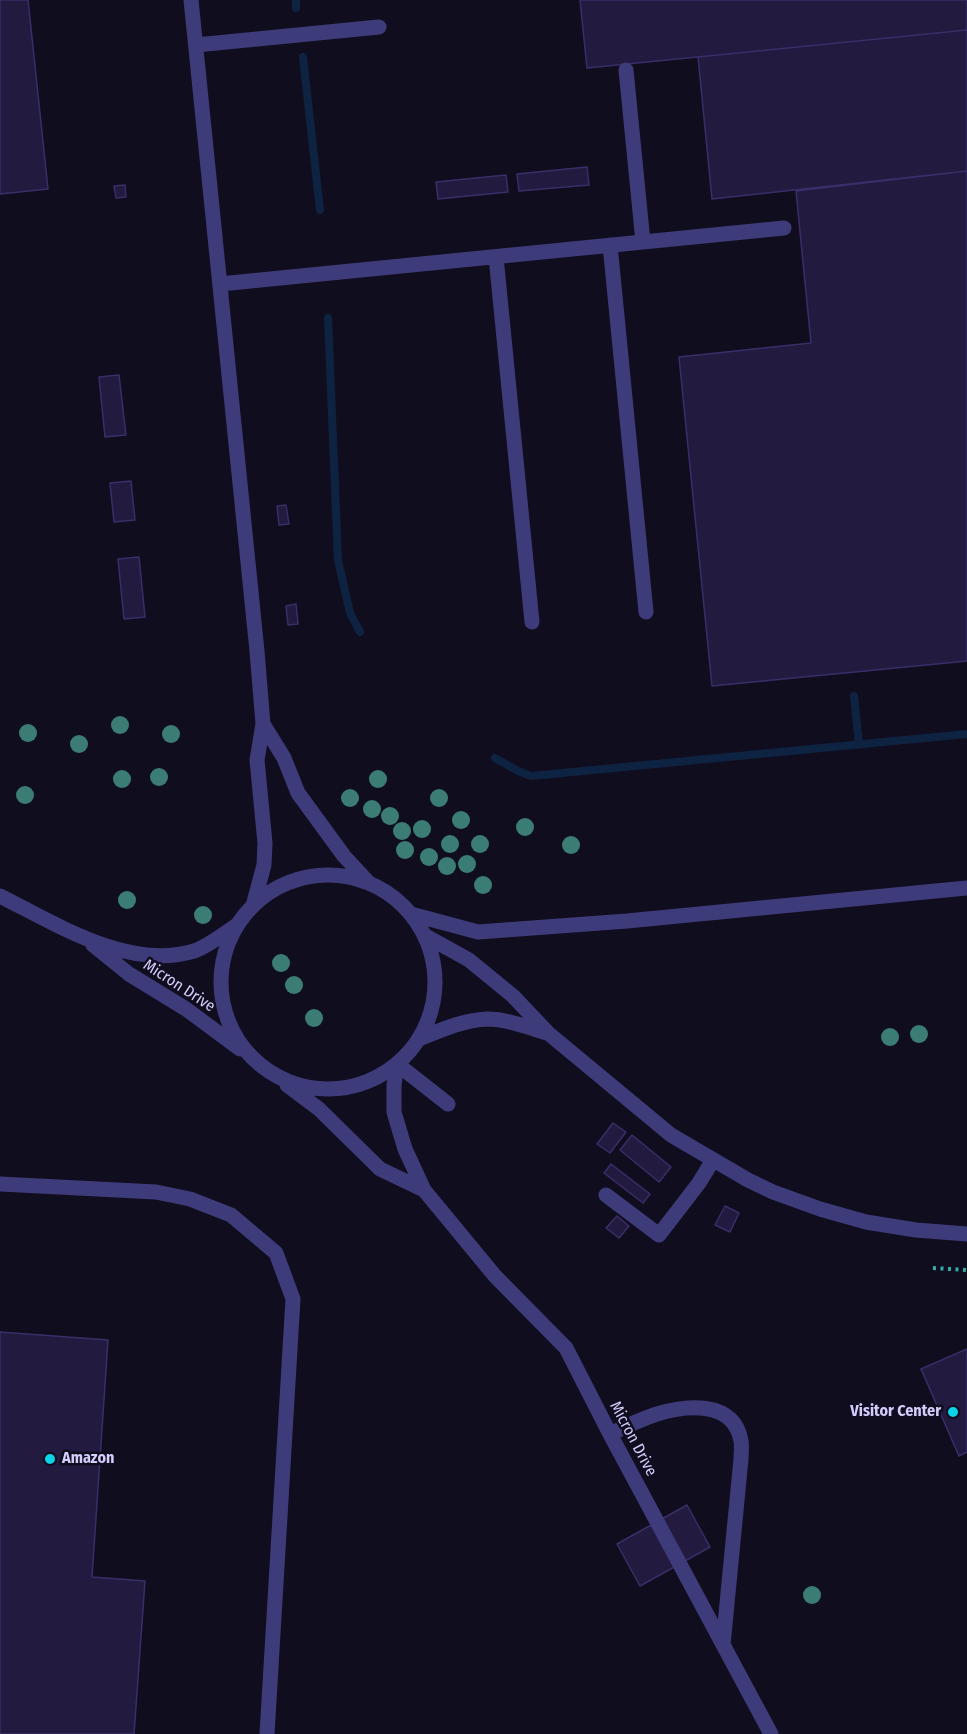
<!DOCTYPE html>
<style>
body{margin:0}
canvas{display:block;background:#100d1f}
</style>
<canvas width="967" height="1734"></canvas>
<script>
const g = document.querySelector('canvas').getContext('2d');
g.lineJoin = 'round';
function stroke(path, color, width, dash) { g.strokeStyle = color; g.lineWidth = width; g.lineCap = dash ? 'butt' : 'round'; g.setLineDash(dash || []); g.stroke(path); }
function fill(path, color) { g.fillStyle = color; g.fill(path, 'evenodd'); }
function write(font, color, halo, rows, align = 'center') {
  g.font = font + ' "Fira Sans Condensed",sans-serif'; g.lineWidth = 5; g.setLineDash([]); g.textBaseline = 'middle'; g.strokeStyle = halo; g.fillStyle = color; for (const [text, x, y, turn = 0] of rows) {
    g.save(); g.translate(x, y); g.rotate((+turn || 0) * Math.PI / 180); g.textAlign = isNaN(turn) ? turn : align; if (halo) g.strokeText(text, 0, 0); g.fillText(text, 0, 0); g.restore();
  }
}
stroke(new Path2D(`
 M 296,0 L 296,8
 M 303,57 L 320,210
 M 328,318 L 338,560 L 350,613 L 360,632
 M 854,696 L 859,744
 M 495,758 L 518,771 L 531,776 L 967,734`), '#0e2242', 8);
const building = new Path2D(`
 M 0,0 L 28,0 L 48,189 L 0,194 Z
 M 580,0 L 967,0 L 967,30 L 587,68 Z
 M 967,30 L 967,171 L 712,199 L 698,57 Z
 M 587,167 L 589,185 L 519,191 L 517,174 Z
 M 967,171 L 967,661 L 712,686 L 679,357 L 811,343 L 796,191 Z
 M 506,175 L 508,192 L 438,199 L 436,182 Z
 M 125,185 L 126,197 L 116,198 L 114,186 Z
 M 119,375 L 126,435 L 105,437 L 99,377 Z
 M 131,481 L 135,520 L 114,522 L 110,483 Z
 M 286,505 L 289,524 L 279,525 L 277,506 Z
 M 139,557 L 145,617 L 124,619 L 118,559 Z
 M 296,604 L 298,624 L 288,625 L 286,606 Z
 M 613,1123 L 626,1132 L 610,1153 L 597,1144 Z
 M 632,1135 L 671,1167 L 659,1182 L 620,1150 Z
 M 611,1164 L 650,1194 L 643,1203 L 604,1173 Z
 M 725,1206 L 739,1213 L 730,1232 L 715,1225 Z
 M 617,1216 L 629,1226 L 619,1238 L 606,1228 Z
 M 0,1332 L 108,1340 L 92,1577 L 145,1581 L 134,1734 L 0,1734 Z
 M 967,1349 L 967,1452 L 959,1456 L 921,1369 Z
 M 687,1505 L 710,1547 L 640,1586 L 617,1544 Z`);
fill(building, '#221a3f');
stroke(building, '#3a2e69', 1.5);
stroke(new Path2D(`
 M 933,1268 L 967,1270`), '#34aaa4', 4, [3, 4.5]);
stroke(new Path2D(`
 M 191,0 L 257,651 L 263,724 L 257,760 L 265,843 L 264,865 L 253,906
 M 196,45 L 379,27
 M 626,70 L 643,242
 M 610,245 L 646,612
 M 496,257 L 532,622
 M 220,284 L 784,228
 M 263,724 L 284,758 L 298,793 L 344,856 L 369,883
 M221 982a107 107 0 1 1 214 0a107 107 0 1 1-214 0Z
 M 0,896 C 56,924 129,971 194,951 C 207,947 225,933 237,925
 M 411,914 L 478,932 L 627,921 L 967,888
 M 424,935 L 469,960 L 513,996 L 548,1033 L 671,1135 L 748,1180 L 773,1192 L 820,1209 L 866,1222 L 916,1230 L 967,1234
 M 93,945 L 129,974 L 186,1009 L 240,1049
 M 419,1039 C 441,1030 463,1020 487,1019 C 507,1019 527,1027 547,1033
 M 397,1064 L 394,1085 L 394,1112 L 405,1149 L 424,1190 L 495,1276 L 566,1348 L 610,1434 L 771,1734
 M 397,1064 L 448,1104
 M 287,1085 L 319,1109 L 380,1169 L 424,1190
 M 0,1184 L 156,1192 L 190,1199 L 231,1215 L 276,1253 L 293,1299 L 267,1734
 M 606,1195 L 659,1235 L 699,1183 L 713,1160
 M 610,1434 C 625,1427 641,1419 657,1414 C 686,1405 734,1400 741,1441 C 742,1446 741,1453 741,1459 L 723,1645`), '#3e3b7b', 15);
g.fillStyle = '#3b7d74';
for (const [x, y] of [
 [120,725],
 [28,733],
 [171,734],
 [79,744],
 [159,777],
 [122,779],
 [378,779],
 [25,795],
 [350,798],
 [439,798],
 [372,809],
 [390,816],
 [461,820],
 [525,827],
 [422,829],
 [402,831],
 [450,844],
 [480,844],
 [571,845],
 [405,850],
 [429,857],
 [467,864],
 [447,866],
 [483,885],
 [127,900],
 [203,915],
 [281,963],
 [294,985],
 [314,1018],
 [919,1034],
 [890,1037],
 [812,1595]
]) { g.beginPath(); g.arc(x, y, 9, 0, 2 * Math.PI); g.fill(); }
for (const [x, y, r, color] of [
 [953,1412,6,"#0cd3ea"],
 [50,1459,6,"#0cd3ea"]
]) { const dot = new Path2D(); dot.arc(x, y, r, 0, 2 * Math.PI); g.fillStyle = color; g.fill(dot); stroke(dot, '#100d1f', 2); }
write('16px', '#d3cdfc', '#100d1f', [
 ["Micron Drive",179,986,33],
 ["Micron Drive",633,1439,62]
]);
write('bold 16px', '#d3cdfc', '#100d1f', [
 ["Visitor Center",941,1412],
 ["Amazon",62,1459,"left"]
], 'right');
</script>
